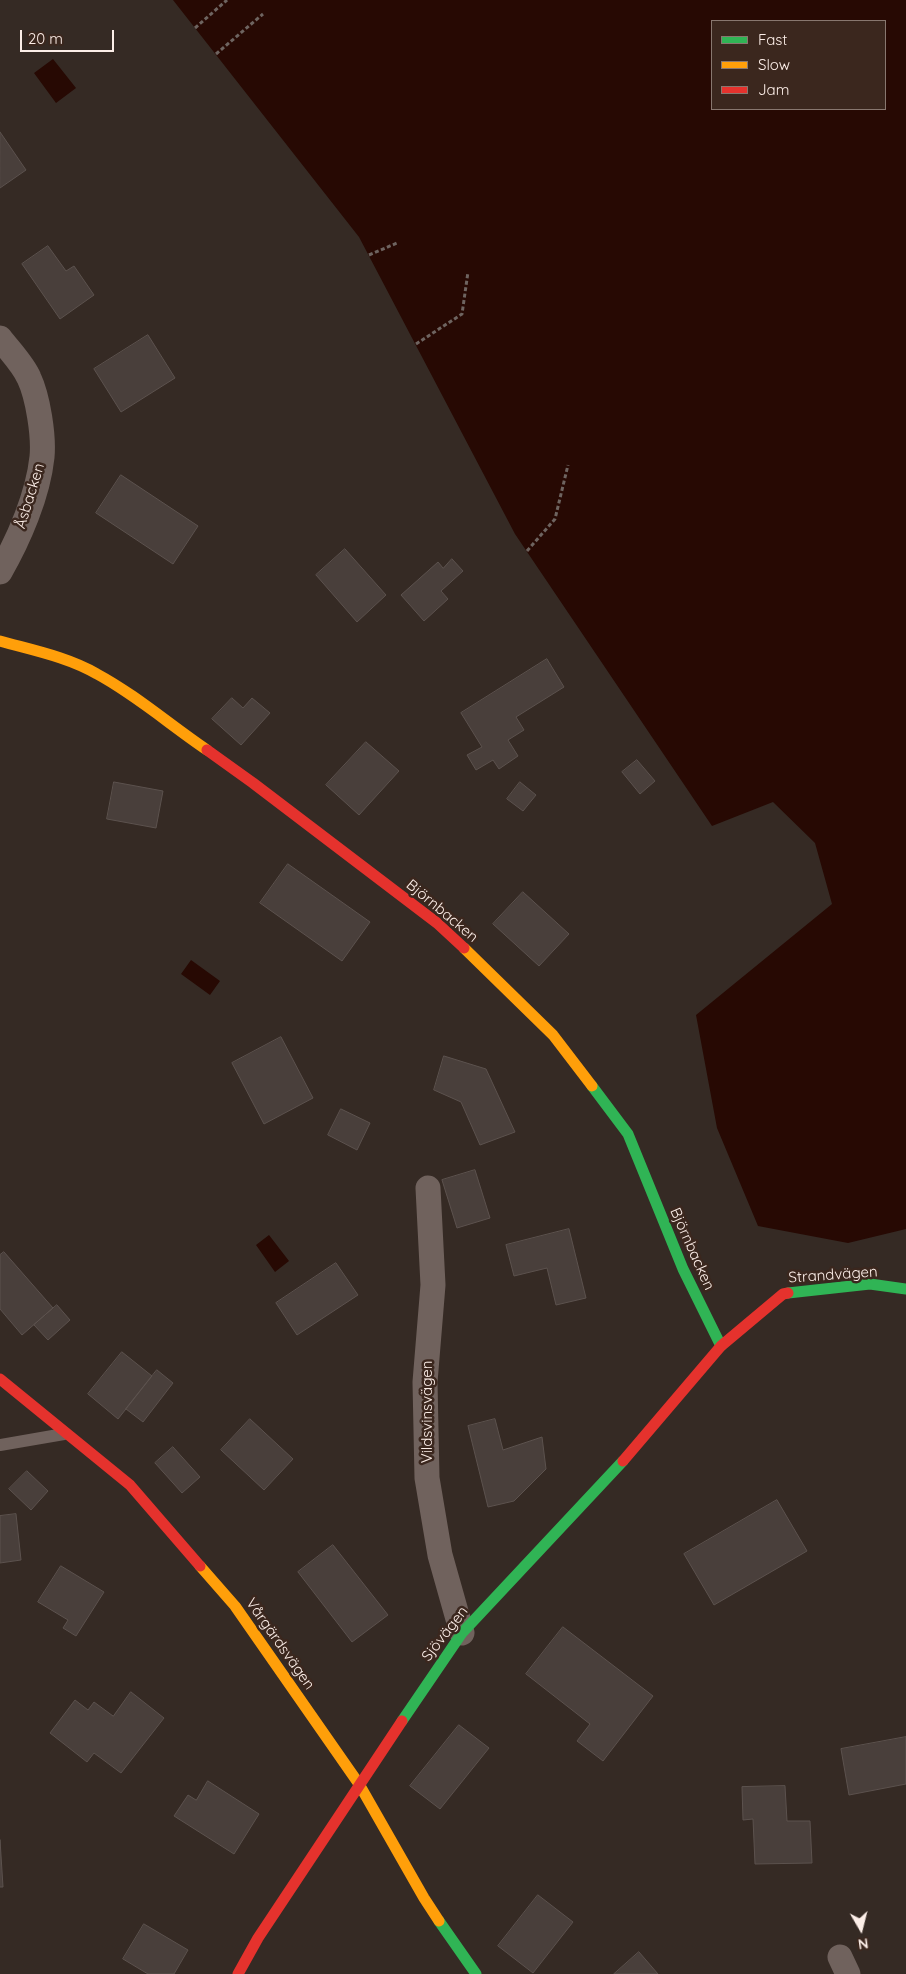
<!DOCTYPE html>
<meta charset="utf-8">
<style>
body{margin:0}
#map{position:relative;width:906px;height:1974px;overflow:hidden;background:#352a24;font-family:Quicksand,sans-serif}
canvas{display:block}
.legend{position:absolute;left:711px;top:20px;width:175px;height:90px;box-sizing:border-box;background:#3b271e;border:1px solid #88776f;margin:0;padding:6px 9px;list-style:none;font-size:15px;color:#fceee8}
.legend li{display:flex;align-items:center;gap:10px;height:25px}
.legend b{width:25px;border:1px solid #88776f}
.north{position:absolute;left:836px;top:1904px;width:50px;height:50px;-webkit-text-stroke:4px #3b271e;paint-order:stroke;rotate:172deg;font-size:14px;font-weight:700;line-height:20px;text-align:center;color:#fceee8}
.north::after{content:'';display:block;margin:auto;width:18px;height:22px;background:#fceee8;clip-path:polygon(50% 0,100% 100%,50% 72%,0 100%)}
.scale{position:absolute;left:20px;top:30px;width:94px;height:22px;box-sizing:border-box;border:2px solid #fceee8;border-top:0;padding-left:6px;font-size:15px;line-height:18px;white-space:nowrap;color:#fceee8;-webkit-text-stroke:4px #3b271e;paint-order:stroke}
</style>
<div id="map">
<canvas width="906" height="1974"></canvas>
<ul class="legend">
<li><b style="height:6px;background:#30b455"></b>Fast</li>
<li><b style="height:6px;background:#ff9f0a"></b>Slow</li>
<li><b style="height:6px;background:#e5322d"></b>Jam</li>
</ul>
<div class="north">N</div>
<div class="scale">20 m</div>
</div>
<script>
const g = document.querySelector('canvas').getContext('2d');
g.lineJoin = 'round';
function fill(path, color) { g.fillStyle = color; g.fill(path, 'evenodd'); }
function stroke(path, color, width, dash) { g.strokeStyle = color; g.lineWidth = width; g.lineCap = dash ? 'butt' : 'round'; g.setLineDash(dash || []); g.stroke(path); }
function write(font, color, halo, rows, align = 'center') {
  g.font = font + ' Quicksand,sans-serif'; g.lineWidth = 5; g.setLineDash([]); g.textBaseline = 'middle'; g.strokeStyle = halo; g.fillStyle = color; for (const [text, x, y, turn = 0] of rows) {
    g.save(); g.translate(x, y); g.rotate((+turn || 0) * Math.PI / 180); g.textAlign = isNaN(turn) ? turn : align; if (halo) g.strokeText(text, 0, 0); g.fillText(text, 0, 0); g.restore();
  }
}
fill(new Path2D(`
 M 173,0 L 906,0 L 906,1229 L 848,1243 L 758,1226 L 717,1128 L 696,1015 L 832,904 L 815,843 L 773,802 L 712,826 L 515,534 L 359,237 ZM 712,21 L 885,21 L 885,109 L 712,109 Z
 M 53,59 L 76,88 L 56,103 L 34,73 Z
 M 191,960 L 220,981 L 210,995 L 181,974 Z
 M 269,1235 L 289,1261 L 275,1272 L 256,1245 Z`), '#270903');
const building = new Path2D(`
 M 0,132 L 26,170 L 0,188 Z
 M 48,246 L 66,271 L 74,266 L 94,295 L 60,319 L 22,264 Z
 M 148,335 L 175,378 L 121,412 L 94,369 Z
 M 121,475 L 198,526 L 173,564 L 96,513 Z
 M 345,549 L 386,595 L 357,622 L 316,575 Z
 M 452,559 L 463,571 L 441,591 L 448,599 L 424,621 L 401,595 L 438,562 L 443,568 Z
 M 547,659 L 564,687 L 516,717 L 524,730 L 508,740 L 518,756 L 499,769 L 493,760 L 476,770 L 467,755 L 482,747 L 461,713 Z
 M 232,698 L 243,708 L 252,698 L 270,713 L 241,745 L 212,719 Z
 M 366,742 L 399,771 L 359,815 L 326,785 Z
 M 637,760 L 655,781 L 640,794 L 622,772 Z
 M 114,782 L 163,791 L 156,828 L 107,819 Z
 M 520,782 L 536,795 L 523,811 L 507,799 Z
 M 288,864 L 370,922 L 342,961 L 260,903 Z
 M 523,892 L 569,934 L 539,966 L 493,924 Z
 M 281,1037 L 313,1098 L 264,1124 L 232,1063 Z
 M 444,1056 L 486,1069 L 515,1132 L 480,1145 L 461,1102 L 434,1090 Z
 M 341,1109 L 370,1123 L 357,1150 L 328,1135 Z
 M 475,1170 L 490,1218 L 457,1228 L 442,1180 Z
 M 569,1229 L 586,1298 L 556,1305 L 547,1268 L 514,1276 L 506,1245 Z
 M 4,1252 L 53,1308 L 22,1335 L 0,1309 L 0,1255 Z
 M 336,1263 L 358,1295 L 297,1335 L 276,1303 Z
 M 57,1305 L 70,1320 L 48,1340 L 34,1325 Z
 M 122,1352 L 152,1376 L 118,1419 L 88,1394 Z
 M 157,1370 L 173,1383 L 143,1422 L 126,1409 Z
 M 250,1419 L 293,1459 L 264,1490 L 221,1450 Z
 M 495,1419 L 503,1450 L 542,1437 L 546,1469 L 514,1501 L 488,1507 L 468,1426 Z
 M 173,1447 L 200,1477 L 182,1493 L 155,1463 Z
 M 27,1471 L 48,1491 L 31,1510 L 9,1489 Z
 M 777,1500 L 807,1551 L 714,1605 L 684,1554 Z
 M 16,1514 L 21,1560 L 0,1563 L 0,1516 Z
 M 333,1545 L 388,1615 L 352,1642 L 298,1572 Z
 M 61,1566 L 104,1592 L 76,1636 L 63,1628 L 68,1620 L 38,1602 Z
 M 563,1627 L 653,1696 L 603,1761 L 577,1741 L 590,1724 L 526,1674 Z
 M 131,1692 L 164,1718 L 121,1773 L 94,1753 L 87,1762 L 50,1733 L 75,1700 L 88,1710 L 94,1702 L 113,1716 Z
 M 459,1725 L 489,1748 L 440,1809 L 410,1786 Z
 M 906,1737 L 906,1784 L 849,1795 L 841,1749 Z
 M 208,1781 L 259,1814 L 234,1854 L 174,1816 L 188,1795 L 196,1800 Z
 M 785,1786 L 787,1821 L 810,1821 L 812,1863 L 755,1864 L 753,1819 L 743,1820 L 742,1787 Z
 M 0,1840 L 3,1887 L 0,1887 Z
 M 538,1895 L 573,1922 L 533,1973 L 498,1946 Z
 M 144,1924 L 188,1950 L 174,1974 L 148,1974 L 123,1959 Z
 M 639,1952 L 658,1974 L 614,1974 Z`);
fill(building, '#493f3b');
stroke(building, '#5c524e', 1);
stroke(new Path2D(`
 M 195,28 L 227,0
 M 216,54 L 263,14
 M 369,255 L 397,243
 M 416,344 L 462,314 L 468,272
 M 527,551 L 555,519 L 568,465`), '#6e6460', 3, [4, 2.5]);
stroke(new Path2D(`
 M 0,1445 L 64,1434`), '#70625d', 12);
stroke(new Path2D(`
 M 0,338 C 9,350 23,364 29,378 C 38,397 44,436 42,457 C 38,495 19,539 0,572
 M 428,1188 L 433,1285 L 425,1382 L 427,1478 L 440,1555 L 462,1633
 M 840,1957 L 848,1974`), '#70625d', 25);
stroke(new Path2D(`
 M 592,1086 L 628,1134 L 683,1269 L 721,1346
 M 788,1293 L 870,1284 L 906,1289
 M 402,1721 L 462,1633 L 623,1461
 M 439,1921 L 476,1974`), '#30b455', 11);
stroke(new Path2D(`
 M 0,641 C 32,650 68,657 97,674 C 136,695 170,725 207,750
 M 464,948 L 553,1035 L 592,1086
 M 200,1566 L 235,1606 L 359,1784 L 424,1898 L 439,1921`), '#ff9f0a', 11);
stroke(new Path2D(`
 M 207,750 L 253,783 L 437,923 L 464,948
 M 0,1379 L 130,1485 L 200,1566
 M 623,1461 L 721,1346 L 783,1294 L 788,1293
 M 238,1974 L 258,1938 L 402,1721`), '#e5322d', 11);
write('15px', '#fceee8', '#3b271e', [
 ["Åsbacken",30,496,-73],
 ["Björnbacken",442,911,40],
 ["Björnbacken",692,1249,66],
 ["Strandvägen",833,1275,-4],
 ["Vildsvinsvägen",427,1412,-90],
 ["Sjövägen",445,1634,-52],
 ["Vårgärdsvägen",280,1644,55]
]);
</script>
